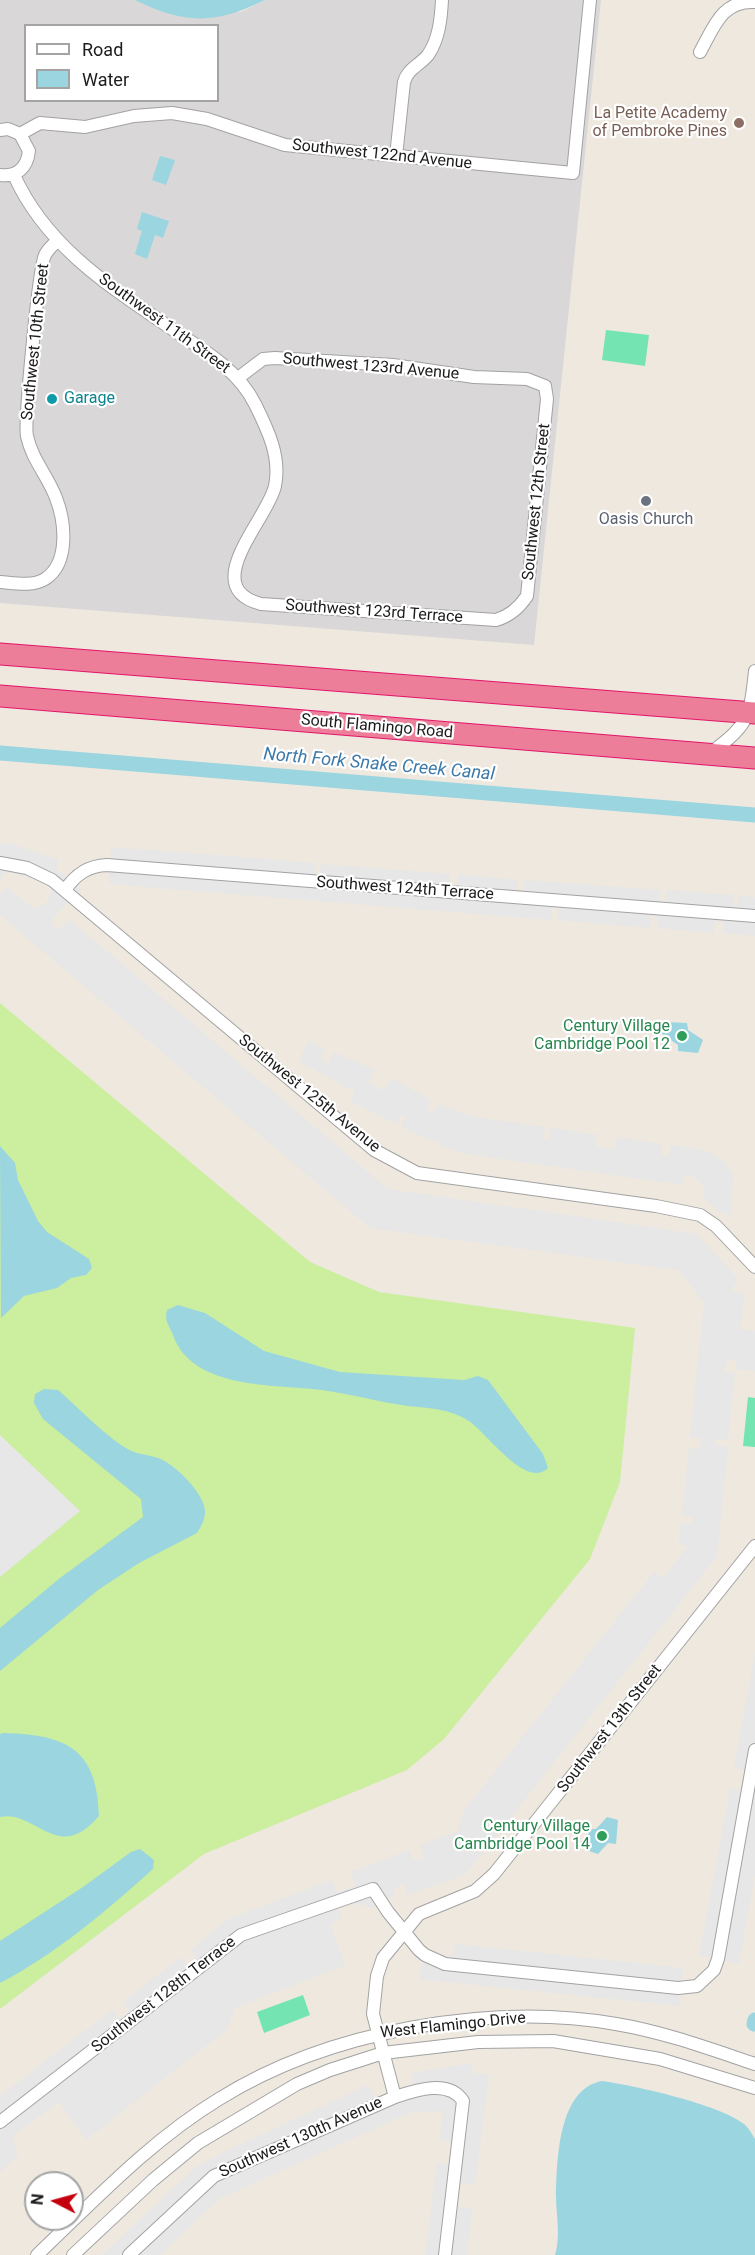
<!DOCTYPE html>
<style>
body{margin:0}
#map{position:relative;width:755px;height:2255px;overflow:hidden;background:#eee8df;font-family:Roboto,sans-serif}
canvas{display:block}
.legend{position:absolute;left:24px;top:24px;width:195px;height:78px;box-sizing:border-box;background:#fff;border:2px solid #a4a4a4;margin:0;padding:8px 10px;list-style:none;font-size:18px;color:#1b1b1b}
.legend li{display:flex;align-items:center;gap:12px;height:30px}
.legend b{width:30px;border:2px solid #a4a4a4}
.north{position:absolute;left:24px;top:2171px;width:60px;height:60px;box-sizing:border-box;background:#fff;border:2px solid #a4a4a4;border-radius:50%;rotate:276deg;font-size:16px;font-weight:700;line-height:24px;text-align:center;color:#1b1b1b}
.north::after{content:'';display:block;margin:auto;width:21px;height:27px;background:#c5000e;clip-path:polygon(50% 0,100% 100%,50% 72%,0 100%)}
</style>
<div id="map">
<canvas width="755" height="2255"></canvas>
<ul class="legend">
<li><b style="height:8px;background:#fff"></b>Road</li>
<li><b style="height:16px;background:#9ad5e0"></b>Water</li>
</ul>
<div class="north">N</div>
</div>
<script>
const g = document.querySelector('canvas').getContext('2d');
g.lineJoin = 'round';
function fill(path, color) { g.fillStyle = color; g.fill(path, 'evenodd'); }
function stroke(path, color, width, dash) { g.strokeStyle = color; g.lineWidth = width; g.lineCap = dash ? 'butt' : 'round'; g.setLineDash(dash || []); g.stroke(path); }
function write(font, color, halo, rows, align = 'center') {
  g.font = font + ' Roboto,sans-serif'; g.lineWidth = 4.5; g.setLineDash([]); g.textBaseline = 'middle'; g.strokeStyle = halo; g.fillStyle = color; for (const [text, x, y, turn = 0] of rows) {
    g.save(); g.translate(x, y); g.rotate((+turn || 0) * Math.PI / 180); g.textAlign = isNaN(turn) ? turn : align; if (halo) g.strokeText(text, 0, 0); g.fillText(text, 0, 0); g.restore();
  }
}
fill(new Path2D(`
 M 0,0 L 136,0 L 241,12 L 265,0 L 601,0 L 534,645 L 0,603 ZM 26,26 L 218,26 L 218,100 L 26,100 Z`), '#d9d7d8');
fill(new Path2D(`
 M 0,1003 L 310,1262 L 379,1292 L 635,1328 L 620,1482 L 590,1559 L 444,1739 L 407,1770 L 204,1854 L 0,2009 Z`), '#cbee9f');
fill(new Path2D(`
 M 606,330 L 649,335 L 645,366 L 602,360 Z
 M 748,1397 L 755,1398 L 755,1447 L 743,1446 Z
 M 303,1995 L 310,2015 L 264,2033 L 257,2012 Z`), '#74e5b2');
fill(new Path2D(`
 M 0,843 L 11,844 L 59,860 L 56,872 L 62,873 L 81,889 L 54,917 L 52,923 L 57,930 L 70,920 L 388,1189 L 697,1234 L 739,1280 L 732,1288 L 733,1292 L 744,1293 L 740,1330 L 755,1331 L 755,1371 L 735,1369 L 736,1359 L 728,1361 L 723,1371 L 735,1373 L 728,1440 L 716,1439 L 715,1445 L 728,1447 L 717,1556 L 465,1875 L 407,1895 L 403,1883 L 393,1890 L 394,1896 L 372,1908 L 360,1904 L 338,1906 L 342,1919 L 330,1924 L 345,1965 L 235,2008 L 226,2030 L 86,2140 L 59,2102 L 12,2136 L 18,2155 L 0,2172 L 0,2096 L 112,2010 L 120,2019 L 130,2011 L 123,2002 L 181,1957 L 188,1965 L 196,1958 L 190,1950 L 229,1919 L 332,1880 L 337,1892 L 356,1886 L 351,1872 L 409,1850 L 414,1861 L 424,1858 L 420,1845 L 458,1831 L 463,1812 L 654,1572 L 664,1578 L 688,1546 L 679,1544 L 681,1523 L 692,1523 L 693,1517 L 682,1515 L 689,1448 L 700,1449 L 701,1438 L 690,1438 L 704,1302 L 678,1270 L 370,1228 L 0,915 L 0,895 L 7,887 L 33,908 L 44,905 L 50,898 L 51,890 L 44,882 L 12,873 L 4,873 L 0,881 Z
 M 111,847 L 316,863 L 315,875 L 320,875 L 321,864 L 450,874 L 450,886 L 457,886 L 458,874 L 518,880 L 517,890 L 523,891 L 524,880 L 660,890 L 659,902 L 665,902 L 666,890 L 734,895 L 734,908 L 738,908 L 739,896 L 755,897 L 755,936 L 724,933 L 724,922 L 714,922 L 714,933 L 657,928 L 658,917 L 652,916 L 650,928 L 557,920 L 558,908 L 552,908 L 551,920 L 109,884 Z
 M 308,1041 L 324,1049 L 321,1060 L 329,1063 L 333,1052 L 375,1070 L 369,1083 L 384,1091 L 391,1078 L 431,1100 L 427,1109 L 433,1112 L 438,1104 L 470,1116 L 545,1127 L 544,1139 L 549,1140 L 550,1128 L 597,1135 L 596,1147 L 615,1149 L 617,1137 L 662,1144 L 661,1155 L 669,1156 L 671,1145 L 704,1150 L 723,1160 L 733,1175 L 731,1215 L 718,1211 L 703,1197 L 704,1187 L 692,1175 L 684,1174 L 683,1185 L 466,1154 L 451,1149 L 401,1127 L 406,1117 L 401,1114 L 396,1124 L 351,1102 L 355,1092 L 299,1061 Z
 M 0,1435 L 80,1511 L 0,1577 Z
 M 755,1653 L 755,1874 L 739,1964 L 699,1956 L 730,1789 L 742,1791 L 746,1771 L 734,1768 Z
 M 456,1944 L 683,1968 L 679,2006 L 419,1979 L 420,1967 L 433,1950 L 444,1955 L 452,1955 Z
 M 472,2063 L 472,2073 L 489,2074 L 475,2185 L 459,2183 L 457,2207 L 472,2208 L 467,2255 L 425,2255 L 437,2163 L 448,2164 L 451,2142 L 440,2140 L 443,2111 L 409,2113 L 219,2199 L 160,2255 L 102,2255 L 196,2167 L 226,2151 L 368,2085 L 374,2098 L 413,2084 L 412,2073 Z`), '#e7e7e7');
fill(new Path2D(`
 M 135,0 L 265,0 C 215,25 184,24 135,0 Z
 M 160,156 L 175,160 L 166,185 L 152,180 Z
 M 142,212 L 169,221 L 163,238 L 155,235 L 147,259 L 135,254 L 142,231 L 137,229 Z
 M 666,1022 L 687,1023 L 688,1030 L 703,1040 L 698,1053 L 678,1051 L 678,1045 L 661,1033 Z
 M 0,1146 L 15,1163 L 18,1180 L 38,1221 L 47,1232 L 89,1259 L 92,1268 L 86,1275 L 71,1278 L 57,1288 L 24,1296 L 1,1318 Z
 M 178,1305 L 205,1313 L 264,1351 L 340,1372 L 464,1380 L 478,1376 L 488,1380 L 543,1454 L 548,1468 C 526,1490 487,1433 469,1421 C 451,1409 429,1408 408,1406 C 379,1402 351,1394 322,1390 C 275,1384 192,1390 173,1335 C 169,1325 164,1321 167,1310 Z
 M 44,1389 L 58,1390 C 80,1409 100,1431 124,1447 C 136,1455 146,1454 158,1458 C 174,1463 206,1495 205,1512 C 205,1520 201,1526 197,1533 L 139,1563 L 98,1590 L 0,1671 L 0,1628 L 60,1578 L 143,1517 L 141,1499 L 43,1419 L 34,1403 L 35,1394 Z
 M 3,1733 C 65,1735 97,1747 99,1816 C 57,1865 37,1810 0,1817 L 0,1734 Z
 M 607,1817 L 618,1820 L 616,1844 L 608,1843 L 598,1854 L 586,1850 L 589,1829 L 596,1829 Z
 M 140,1849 L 154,1860 L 153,1869 C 106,1911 56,1954 0,1983 L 0,1941 L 83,1887 L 131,1852 Z
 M 602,2081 C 636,2086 718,2104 744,2124 C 748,2127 752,2134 755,2139 L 755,2255 L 555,2255 C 561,2235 556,2215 556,2196 C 557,2160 558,2089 602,2081 Z`), '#9ad5e0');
stroke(new Path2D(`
 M 0,753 L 755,815
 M 754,2024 L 755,2020`), '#9ad5e0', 15);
const street = new Path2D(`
 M 700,52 C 714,27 722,0 755,2
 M 0,130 L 8,129 L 20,134 L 29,151 C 27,168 17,177 0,175
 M 20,134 L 40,123 L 85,127 L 134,116 L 172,113 L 207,119 L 285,145 L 573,173 L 590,0
 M 396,156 L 404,82 C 408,68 419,66 428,55 C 439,39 441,19 442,0
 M 14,175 C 46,247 112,288 175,331 C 205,351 238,370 255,404 C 268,430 281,457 275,486 C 268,519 197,587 261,604 L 496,620 C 510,616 519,608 527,596 L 547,399 L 545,386 L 527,379 L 474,377 L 393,365 L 275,358 L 263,359 L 238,378
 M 0,582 C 14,583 32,587 45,579 C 70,563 65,521 56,498 C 48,476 32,460 27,436 C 24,422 39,266 45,255 C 48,249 53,245 57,241
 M 709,754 C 748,725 750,719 755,671
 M 0,863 L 27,868 L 52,880 L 374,1150 L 417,1173 L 656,1206 L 700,1215 L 716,1226 L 755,1267
 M 65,890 C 76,874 88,866 107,865 L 755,916
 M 0,2122 L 241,1935 L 373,1889 L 388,1912 L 419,1950 L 425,1955 L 445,1964 L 678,1988 L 697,1986 L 714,1970 L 718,1959 L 755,1750
 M 37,2255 C 95,2200 150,2141 219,2099 C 328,2031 490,2002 616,2024 C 664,2032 710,2049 755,2064
 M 73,2255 L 153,2180 L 198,2143 L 297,2084 L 330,2070 L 383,2053 L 478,2042 L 553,2041 L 660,2059 L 755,2088
 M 129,2255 L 214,2176 L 395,2097
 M 445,2255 L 463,2101 C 449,2079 416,2090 395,2097 L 373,2014 L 377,1976 L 383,1958 L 419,1914 L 475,1891 L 494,1874 L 755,1546`);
const highway = new Path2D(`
 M 0,654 L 755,713
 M 0,696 L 755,758`);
stroke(street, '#a2a2a2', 14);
stroke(highway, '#e31469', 23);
stroke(street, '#fff', 12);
stroke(highway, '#ed7e9a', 21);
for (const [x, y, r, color] of [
 [739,123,6,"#8d6e63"],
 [52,399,6,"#0f9aa8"],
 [646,501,6,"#6b7280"],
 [682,1036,6,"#2e9e5b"],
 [602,1836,6,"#2e9e5b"]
]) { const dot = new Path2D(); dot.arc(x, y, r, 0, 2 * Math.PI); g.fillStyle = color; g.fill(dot); stroke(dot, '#fff', 2); }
write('16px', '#785e54', '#fff', [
 ["La Petite Academy",727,114],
 ["of Pembroke Pines",727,132]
], 'right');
write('16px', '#1b1b1b', '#fff', [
 ["Southwest 122nd Avenue",382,155,6],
 ["Southwest 11th Street",164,324,36],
 ["Southwest 10th Street",36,342,-84],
 ["Southwest 123rd Avenue",371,367,5],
 ["Southwest 12th Street",537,502,-84],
 ["Southwest 123rd Terrace",374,612,4],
 ["South Flamingo Road",377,727,5],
 ["Southwest 124th Terrace",405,889,4],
 ["Southwest 125th Avenue",309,1094,39],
 ["Southwest 13th Street",610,1729,-52],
 ["Southwest 128th Terrace",164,1995,-38],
 ["West Flamingo Drive",453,2026,-6],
 ["Southwest 130th Avenue",301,2138,-24]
]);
write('16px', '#0d838f', '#fff', [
 ["Garage",64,399]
], 'left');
write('16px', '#5b616d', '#fff', [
 ["Oasis Church",646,520]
]);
write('16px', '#27864d', '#fff', [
 ["Century Village",670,1027],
 ["Cambridge Pool 12",670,1045],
 ["Century Village",590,1827],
 ["Cambridge Pool 14",590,1845]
], 'right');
write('italic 18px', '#3e7aa9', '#fff', [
 ["North Fork Snake Creek Canal",379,765,5]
]);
</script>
